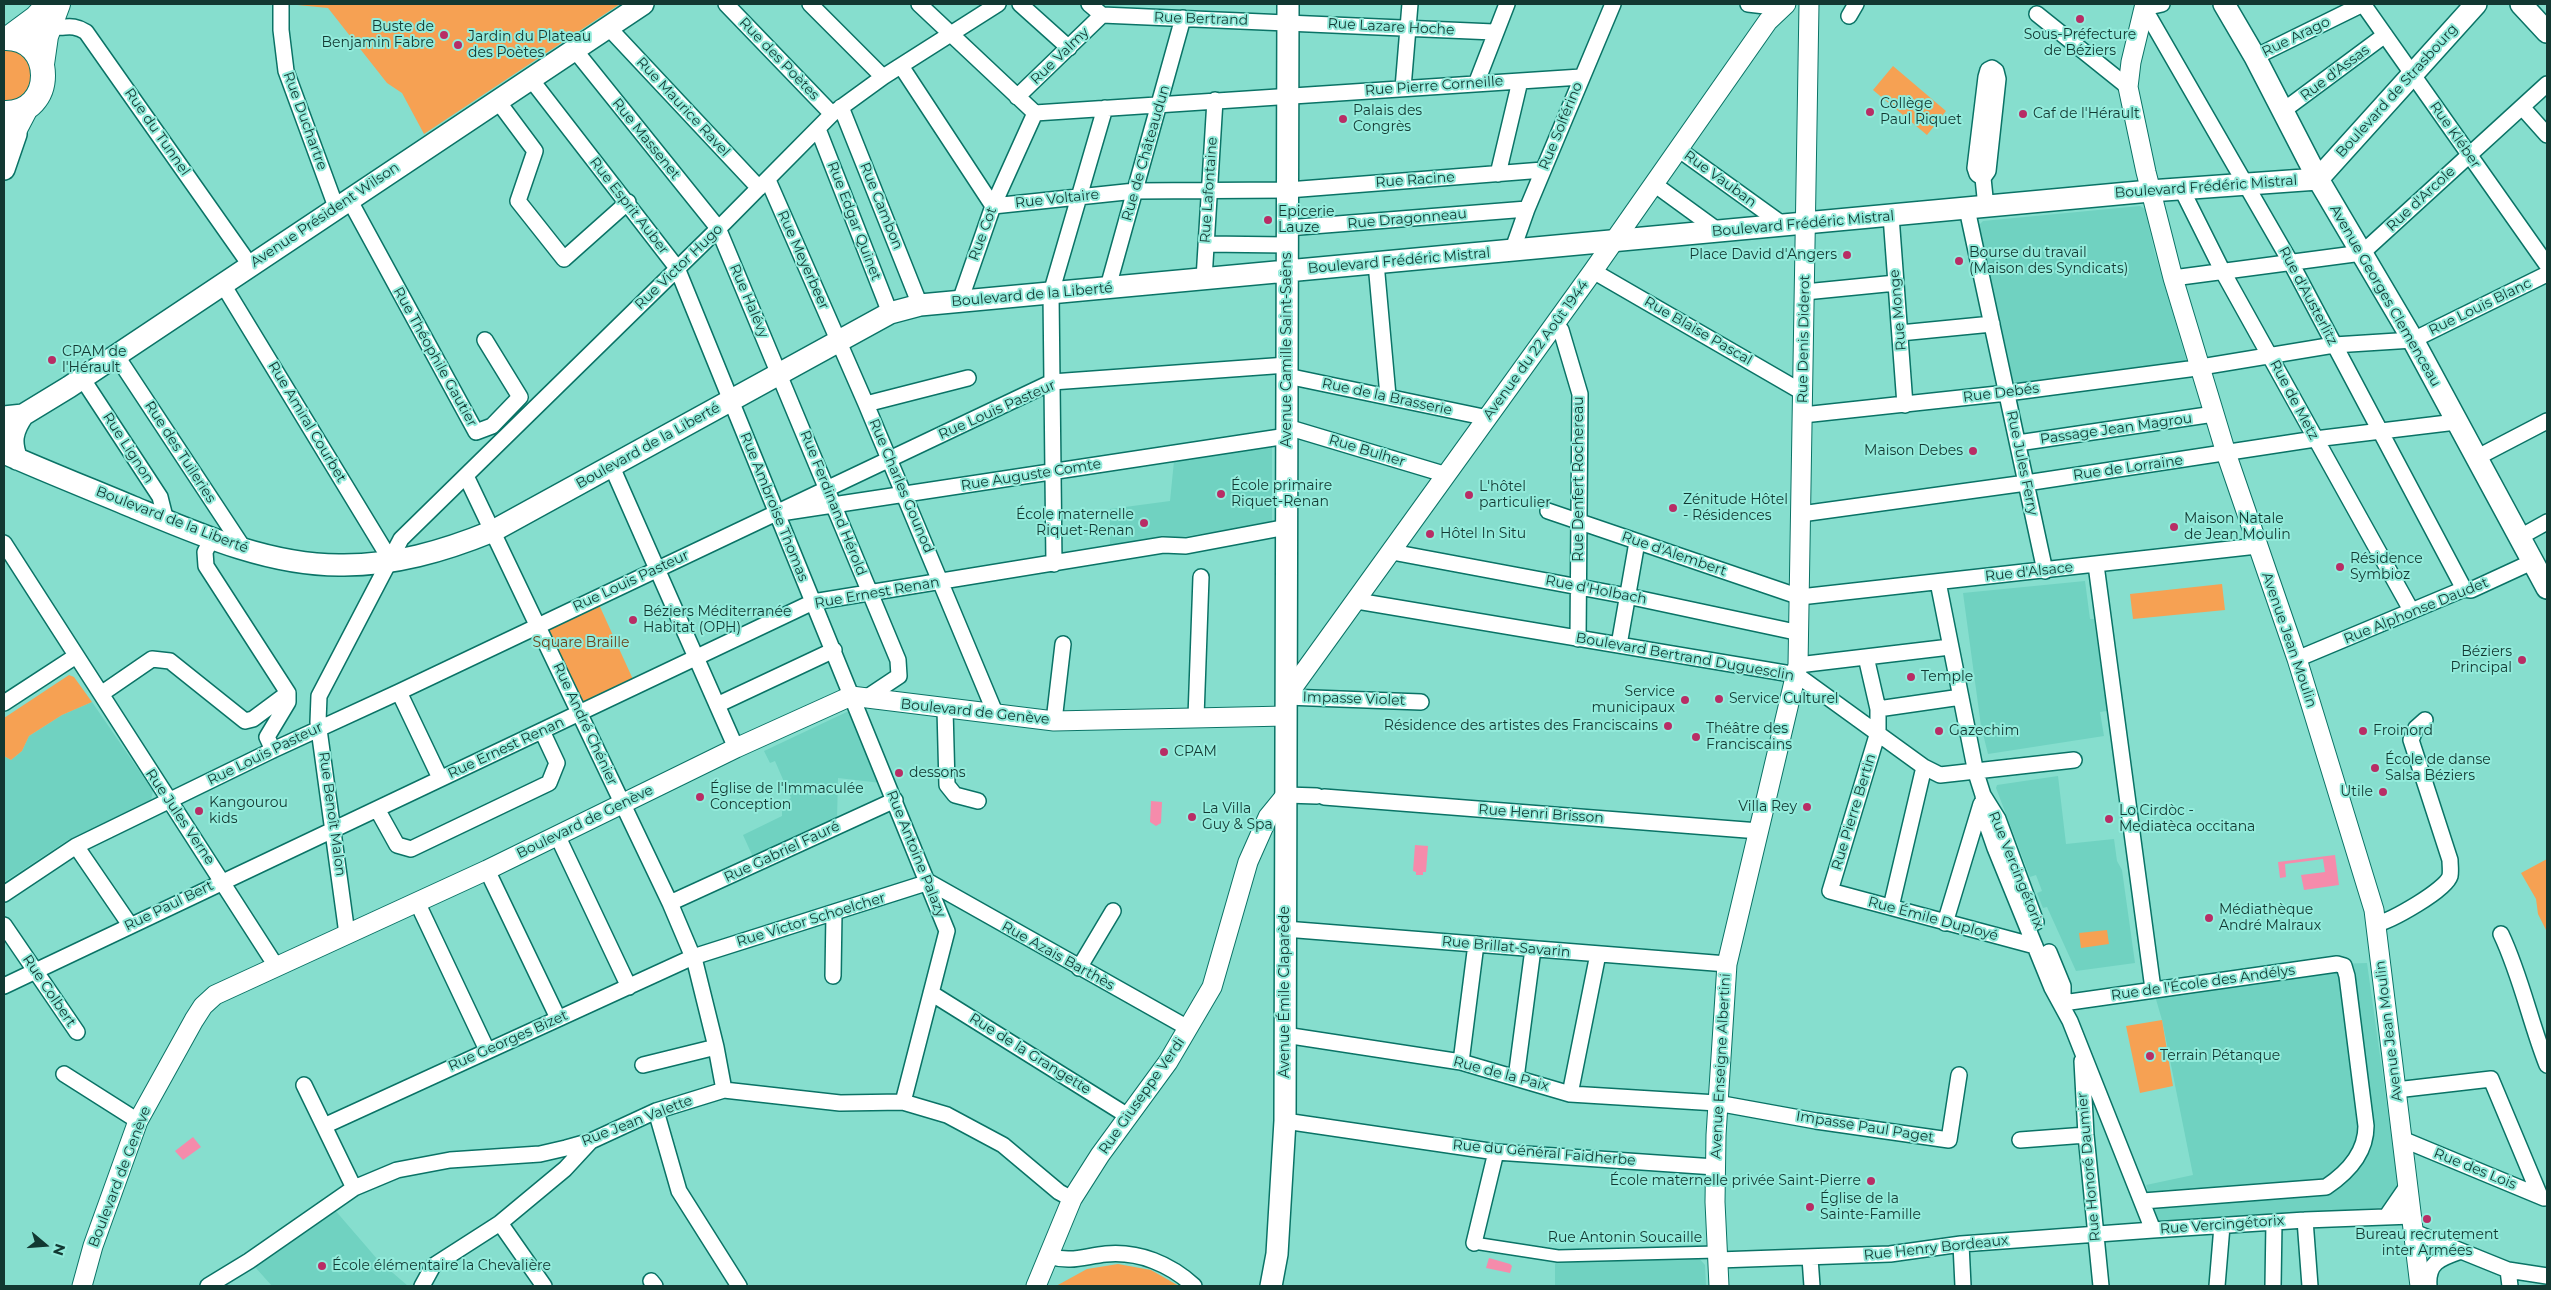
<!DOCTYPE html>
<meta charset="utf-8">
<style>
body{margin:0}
#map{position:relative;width:2551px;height:1290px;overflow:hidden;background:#86dece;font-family:Montserrat,sans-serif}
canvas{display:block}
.frame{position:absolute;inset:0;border:5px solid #123832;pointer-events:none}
.north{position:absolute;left:20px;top:1220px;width:50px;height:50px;-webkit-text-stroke:4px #93ebdb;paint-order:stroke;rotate:108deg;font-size:14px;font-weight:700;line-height:20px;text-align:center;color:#123832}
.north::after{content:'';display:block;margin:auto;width:18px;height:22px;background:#123832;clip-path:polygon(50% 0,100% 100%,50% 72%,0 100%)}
</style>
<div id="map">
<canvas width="2551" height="1290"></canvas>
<div class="frame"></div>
<div class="north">N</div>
</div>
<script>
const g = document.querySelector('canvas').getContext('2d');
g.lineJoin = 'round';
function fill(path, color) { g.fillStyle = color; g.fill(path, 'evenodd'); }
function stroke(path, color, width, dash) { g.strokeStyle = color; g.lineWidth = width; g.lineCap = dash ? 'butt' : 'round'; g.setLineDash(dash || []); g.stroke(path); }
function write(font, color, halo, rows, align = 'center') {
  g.font = font + ' Montserrat,sans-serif'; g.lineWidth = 4; g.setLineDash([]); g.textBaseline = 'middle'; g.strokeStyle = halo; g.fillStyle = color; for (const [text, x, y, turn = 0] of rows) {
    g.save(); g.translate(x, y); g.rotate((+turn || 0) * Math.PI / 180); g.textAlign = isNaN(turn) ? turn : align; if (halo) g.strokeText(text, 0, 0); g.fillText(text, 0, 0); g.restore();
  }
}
fill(new Path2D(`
 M 2140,206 L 2145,209 L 2154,250 L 2186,359 L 2183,364 L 2018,383 L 2013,380 L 1979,225 L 1983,221 Z
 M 1272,447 L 1272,523 L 1110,548 L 1110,509 L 1170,501 L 1174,461 Z
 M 2085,581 L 2090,619 L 2094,619 L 2107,711 L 2100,712 L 2104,736 L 1988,754 L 1981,726 L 1963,593 Z
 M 92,702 L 153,791 L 151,800 L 68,840 L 4,882 L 4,756 L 11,760 L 22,751 L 29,736 L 62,715 Z
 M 851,710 L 881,783 L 838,778 L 837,820 L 753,857 L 743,835 L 782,816 L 782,803 L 791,798 L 775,761 L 770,763 L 764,751 Z
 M 2058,776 L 2066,844 L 2114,839 L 2117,861 L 2122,870 L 2135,963 L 2076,971 L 2047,907 L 2043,908 L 2037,893 L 2042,891 L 2036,875 L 2030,877 L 1996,788 L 1997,785 Z
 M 2367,963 L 2399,1191 L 2388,1207 L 2159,1225 L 2146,1185 L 2193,1175 L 2162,1020 L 2153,989 L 2337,964 Z
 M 334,1209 L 378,1260 L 408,1286 L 272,1286 L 255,1267 Z
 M 1697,1256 L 1705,1265 L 1706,1286 L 1555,1286 L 1555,1264 L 1558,1260 Z`), '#70d2c1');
fill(new Path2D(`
 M 287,4 L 620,4 L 424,134 L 402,93 L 387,83 L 328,8 Z
 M 4,49 C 42,53 41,99 4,102 Z
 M 1893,66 L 1946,111 L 1927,135 L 1873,90 Z
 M 2222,584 L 2225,610 L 2133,619 L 2130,594 Z
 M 596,598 L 636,686 L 580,713 L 537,625 Z
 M 69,675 L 74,677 L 92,702 L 62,715 L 29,736 L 22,751 L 11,760 L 4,756 L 4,718 Z
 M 2547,859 L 2547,932 L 2538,914 L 2536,899 L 2521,873 Z
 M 2107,930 L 2109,944 L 2081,948 L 2079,933 Z
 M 2162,1020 L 2173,1086 L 2140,1093 L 2126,1026 Z
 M 1118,1264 L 1151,1270 L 1179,1286 L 1056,1286 L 1087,1269 Z`), '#f6a153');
fill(new Path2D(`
 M 1151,801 L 1162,802 L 1161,823 L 1156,826 L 1150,822 Z
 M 1415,845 L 1428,846 L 1426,872 L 1423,872 L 1423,875 L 1416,875 L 1416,872 L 1413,871 Z
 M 2335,855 L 2339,885 L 2304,890 L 2301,875 L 2325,872 L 2323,859 L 2285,864 L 2286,877 L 2280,878 L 2278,862 Z
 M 193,1137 L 201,1147 L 183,1160 L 175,1151 Z
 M 1489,1258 L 1510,1264 L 1512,1266 L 1510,1273 L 1486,1268 Z`), '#f58bab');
const pedestrian = new Path2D(`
 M 1474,1243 L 1558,1256 L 1717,1252`);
const minor = new Path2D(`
 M 281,4 L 281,30 L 286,71 L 336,207
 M 726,4 L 832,114
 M 810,4 L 883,77
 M 919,4 L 1035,113
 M 1020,4 L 1069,48
 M 1089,4 L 1102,15 L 1494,32
 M 1748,4 L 1782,8
 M 2162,4 L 2144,8 L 2291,263 L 2464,589
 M 2363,4 L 2547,265
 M 2037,14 L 2128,87
 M 1849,16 L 1856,4
 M 50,24 C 62,32 69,21 86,32 L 250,265
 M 608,27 L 759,188
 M 574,49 L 718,228 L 898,660 L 899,676 L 866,698
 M 2255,57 L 2363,4
 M 901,66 L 993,206 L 1135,191 L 1288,190 L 1543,170
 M 530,78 L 677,268 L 947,931 L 903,1102
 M 1476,84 L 1507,4
 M 1403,88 L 1410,4
 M 1017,97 L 1102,15
 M 497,100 L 535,151 L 518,201 L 564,259 L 628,202
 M 841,107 L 920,305
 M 2522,107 L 2547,135
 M 2284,110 L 2385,35
 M 1035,113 L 1581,77
 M 818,129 L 890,313
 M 1678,149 L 1785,226
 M 1498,174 L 1520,81
 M 1983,178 L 1977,174 L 1975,168 L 1986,77 L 1988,70 L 1992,68 L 1996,71 L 1998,79 L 1988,171 L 1983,178 L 1986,207
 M 768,180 L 866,404 L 996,715
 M 1654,184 L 1720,232
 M 2181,188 L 2223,272 L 2411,610
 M 349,199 L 476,432 L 492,426 L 520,397 L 485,340
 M 1967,209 L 2045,571
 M 1891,216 L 1905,405
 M 1287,228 L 1527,209
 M 1206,244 L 1287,245
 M 1515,250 L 1515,243 L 1527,209 L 1613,4
 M 1376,263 L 1388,396
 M 1593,271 L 1802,392
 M 2173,278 L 2362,253 L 2547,84
 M 1204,279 L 1215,100
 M 222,283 L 385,551 L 390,562
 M 1108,287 L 1183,18
 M 1805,292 L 1896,283
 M 960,301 L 993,206 L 1035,113
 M 1555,324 L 1561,330 L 1580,394 L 1578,639
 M 1900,333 L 1992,324
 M 116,355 L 244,549
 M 1287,376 L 1488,418
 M 82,378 L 160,497 L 166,521
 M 866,404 L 968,378
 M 1803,415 L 2007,393 L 2189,369 L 2334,345 L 2413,340 L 2547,274
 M 1287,427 L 1447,475
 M 2018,443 L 2214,414
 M 2476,458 L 2547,421
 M 612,467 L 736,748
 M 466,476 L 670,903 L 695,962 L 716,1047 L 724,1090
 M 1548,511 L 1800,597 L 2257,546
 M 787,512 L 1287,436
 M 1801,514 L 2026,483 L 2315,439 L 2456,422
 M 2520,537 L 2547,522
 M 212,538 L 205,552 L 206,566 L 288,693 L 288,702 L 267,737 L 273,750
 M 4,543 L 276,966
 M 1392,552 L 1627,596 L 1800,633
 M 1054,564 L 1051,293 L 1105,108
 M 2096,565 L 2153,989
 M 1938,582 L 1976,773 L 1983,795 L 1998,819 L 2036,922
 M 1357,601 L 1797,675 L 1924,767 L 1940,775 L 2074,760
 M 1619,645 L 1637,542
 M 1866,657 L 1878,709 L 1878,732 L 1830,891 L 2035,946
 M 2297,659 L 2464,589 L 2471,590 L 2534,561
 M 1798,665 L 1950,647
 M 399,692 L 440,778
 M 101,694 L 152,659 L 170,661 L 245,721 L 253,719 L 288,693
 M 1286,697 L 1421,702
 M 4,703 L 76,656
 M 717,705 L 834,650
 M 945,709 L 947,785 L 955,795 L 978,801
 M 1878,709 L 1961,697
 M 1196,717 L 1201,577
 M 1054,721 L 1063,644
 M 1286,795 L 1317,796
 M 1983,795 L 1987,825 L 1995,848 L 2052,988 L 2070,1021 L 2153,1230 L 2305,1220 L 2412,1216
 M 1324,797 L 1759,831
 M 377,809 L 397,845 L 411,849 L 549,783 L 557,763 L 542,731
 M 557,835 L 629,987
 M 76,846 L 130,925
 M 487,870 L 558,1018
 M 4,894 L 76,846 L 273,750 L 399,692 L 1052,382 L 1287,365
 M 417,902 L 487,1050
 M 670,903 L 895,800
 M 1891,907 L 1924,767
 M 1945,923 L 1981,804
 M 2376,924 C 2391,921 2446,890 2450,876 C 2451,871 2450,865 2450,860 L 2411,740 L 2416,728 L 2425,720
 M 4,925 L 77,1032
 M 1285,929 L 1727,964
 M 347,934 L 318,722 L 319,696 L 401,539 L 725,222 L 832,114 L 883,77 L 998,4
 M 2501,934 C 2521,976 2530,1022 2547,1065
 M 2049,952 L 2063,986 L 2063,1003
 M 1079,968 L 1113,911
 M 833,976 L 834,913
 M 4,986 L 813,602 L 1163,545 L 1186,546 L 1287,527
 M 931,993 L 1128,1116
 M 2063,1003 L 2337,964 L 2344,966 L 2347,976 L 2366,1126 C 2366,1154 2347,1173 2326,1187 L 2143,1201
 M 1285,1035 L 1461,1062 L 1570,1094 L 1717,1103 L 1816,1121 L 1949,1140 L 1959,1075
 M 2082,1061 L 2086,1135 L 2101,1286
 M 1461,1062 L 1476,944
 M 643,1065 L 716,1047
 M 64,1074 L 138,1121
 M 1516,1078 L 1533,949
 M 304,1085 L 354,1188
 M 2396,1090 L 2491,1079 L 2540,1196
 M 1570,1094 L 1598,954
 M 656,1111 L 679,1191 L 739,1286
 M 1285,1121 L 1496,1152 L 1715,1167
 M 324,1126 L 693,957 L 929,882 L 1188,1028
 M 2402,1139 L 2544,1198
 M 2020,1140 L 2086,1135
 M 2386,1217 L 2408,1185
 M 2305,1220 L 2310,1286
 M 500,1223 L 544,1286
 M 2414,1232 L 2508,1270 L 2547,1276
 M 1474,1243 L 1496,1152
 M 1961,1244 L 1963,1286
 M 1049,1256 C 1071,1263 1085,1256 1106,1254 C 1139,1251 1170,1264 1194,1286
 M 1810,1258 L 1812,1286
 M 1718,1260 L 1890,1254 L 1961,1244 L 2153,1230
 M 2508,1270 L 2510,1286
 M 651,1281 L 655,1286
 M 208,1286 L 249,1261 L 354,1188 L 397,1170 L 450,1160 L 540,1154 L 566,1148 L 591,1141 L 656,1111 L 724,1090 L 840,1103 L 903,1102 L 947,1115 L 1003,1145 L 1059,1192 L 1072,1199
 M 422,1286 L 433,1266 L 500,1223 L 565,1169 L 590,1142
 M 2217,1286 L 2222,1226
 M 2273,1286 L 2274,1222
 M 2429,1286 C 2427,1262 2441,1258 2461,1251`);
const tertiary = new Path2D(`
 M 2145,4 L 2131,62 L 2128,87 L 2146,172 L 2173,278 L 2226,453 L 2297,659 L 2374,910 L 2420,1286
 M 1286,697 L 1593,271 L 1768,21 L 1786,4
 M 82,1286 L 93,1246 L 138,1121 L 194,1020 L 203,1006 L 215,995 L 487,870 L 736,748 L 851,696 L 1054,721 L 1286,716
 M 1036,1286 L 1072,1199 L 1100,1155 L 1168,1062 L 1212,987 L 1248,862 L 1268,817 L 1286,795
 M 1719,1286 L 1715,1202 L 1716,1135 L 1727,964 L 1798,665 L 1809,4`);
const secondary = new Path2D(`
 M 2224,4 L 2255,57 L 2318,179 L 2413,340 L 2547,588
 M 2521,4 L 2547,32
 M 4,169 L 16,134
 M 2318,179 L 2476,4
 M 4,417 L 23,415 L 69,387 L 643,4
 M 4,453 C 47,472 90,489 133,507 C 198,534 268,565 339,565 C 393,566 444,551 493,531 L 890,313 L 920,305 L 2150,191 L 2318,179
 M 17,459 C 10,442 12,431 23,415
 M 1271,1286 L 1277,1254 L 1285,1121 L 1288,4`);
const primary = new Path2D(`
 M 4,38 C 56,36 56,115 4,113
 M 9,38 L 36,18 L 49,4
 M 42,64 L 46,36 L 58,4
 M 4,150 L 26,108`);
stroke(pedestrian, '#0a7366', 14);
stroke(minor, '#0a7366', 18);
stroke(tertiary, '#0a7366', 21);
stroke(secondary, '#0a7366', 24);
stroke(primary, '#0a7366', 26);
stroke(pedestrian, '#fff', 11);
stroke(minor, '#fff', 15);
stroke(tertiary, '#fff', 19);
stroke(secondary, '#fff', 21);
stroke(primary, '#fff', 24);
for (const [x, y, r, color] of [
 [2080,19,5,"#b82d65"],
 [444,35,5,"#b82d65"],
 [458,45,5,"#b82d65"],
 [1870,112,5,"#b82d65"],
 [2023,114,5,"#b82d65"],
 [1343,119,5,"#b82d65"],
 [1268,220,5,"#b82d65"],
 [1847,255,5,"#b82d65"],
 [1959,261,5,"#b82d65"],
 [52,360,5,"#b82d65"],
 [1973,451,5,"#b82d65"],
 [1221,494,5,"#b82d65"],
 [1469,495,5,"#b82d65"],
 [1673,508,5,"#b82d65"],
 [1144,523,5,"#b82d65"],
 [2174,527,5,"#b82d65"],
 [1430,534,5,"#b82d65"],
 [2340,567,5,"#b82d65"],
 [633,620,5,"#b82d65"],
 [2522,660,5,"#b82d65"],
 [1911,677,5,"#b82d65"],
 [1719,699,5,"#b82d65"],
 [1685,700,5,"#b82d65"],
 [1668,726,5,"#b82d65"],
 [1939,731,5,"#b82d65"],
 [2363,731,5,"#b82d65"],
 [1696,737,5,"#b82d65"],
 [1164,752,5,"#b82d65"],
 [2375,768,5,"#b82d65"],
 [899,773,5,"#b82d65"],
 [2383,792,5,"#b82d65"],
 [700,797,5,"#b82d65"],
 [1807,807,5,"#b82d65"],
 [199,811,5,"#b82d65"],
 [1192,817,5,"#b82d65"],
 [2109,819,5,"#b82d65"],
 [2209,918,5,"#b82d65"],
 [2150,1056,5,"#b82d65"],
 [1871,1181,5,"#b82d65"],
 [1810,1207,5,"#b82d65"],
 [2427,1219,5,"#b82d65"],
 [322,1266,5,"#b82d65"]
]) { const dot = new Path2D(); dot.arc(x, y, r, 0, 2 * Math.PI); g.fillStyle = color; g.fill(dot); stroke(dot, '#93ebdb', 2); }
write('14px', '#123832', '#93ebdb', [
 ["Rue Bertrand",1201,19,2],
 ["Rue Lazare Hoche",1391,27,3],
 ["Rue Arago",2296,37,-26],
 ["Rue Valmy",1060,56,-44],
 ["Rue des Poètes",779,59,46],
 ["Rue d'Assas",2335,73,-37],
 ["Rue Pierre Corneille",1434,86,-4],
 ["Boulevard de Strasbourg",2397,91,-48],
 ["Rue Maurice Ravel",683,107,47],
 ["Rue Duchartre",305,121,70],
 ["Rue Solférino",1561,126,-68],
 ["Rue du Tunnel",157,132,55],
 ["Rue Kléber",2455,135,55],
 ["Rue Massenet",646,139,51],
 ["Rue de Châteaudun",1146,153,-74],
 ["Rue Vauban",1720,179,36],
 ["Rue Racine",1415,180,-4],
 ["Boulevard Frédéric Mistral",2206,187,-4],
 ["Rue Lafontaine",1209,190,-86],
 ["Rue Voltaire",1057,199,-6],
 ["Rue d'Arcole",2421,199,-43],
 ["Rue Esprit Auber",629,206,52],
 ["Rue Cambon",881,206,68],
 ["Avenue Président Wilson",325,215,-34],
 ["Rue Dragonneau",1407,219,-5],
 ["Rue Edgar Quinet",854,221,69],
 ["Boulevard Frédéric Mistral",1803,224,-5],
 ["Rue Cot",983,234,-70],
 ["Rue Meyerbeer",803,260,66],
 ["Boulevard Frédéric Mistral",1399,261,-5],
 ["Rue Victor Hugo",679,267,-44],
 ["Boulevard de la Liberté",1032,295,-5],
 ["Rue d'Austerlitz",2308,296,62],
 ["Avenue Georges Clemenceau",2385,296,60],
 ["Rue Halévy",749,301,67],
 ["Rue Louis Blanc",2480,307,-26],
 ["Rue Monge",1898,310,-95],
 ["Rue Blaise Pascal",1698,331,30],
 ["Rue Denis Diderot",1804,339,-89],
 ["Avenue Camille Saint-Saëns",1287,350,-90],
 ["Avenue du 22 Août 1944",1536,350,-54],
 ["Rue Théophile Gautier",435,357,61],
 ["Rue Debés",2001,393,-7],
 ["Rue de la Brasserie",1387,397,12],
 ["Rue de Metz",2294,400,62],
 ["Rue Louis Pasteur",997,410,-24],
 ["Rue Amiral Courbet",307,422,59],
 ["Passage Jean Magrou",2116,429,-8],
 ["Boulevard de la Liberté",648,446,-29],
 ["Rue Lignon",128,448,57],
 ["Rue Bulher",1367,451,17],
 ["Rue des Tuileries",180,452,57],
 ["Rue Jules Ferry",2022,463,78],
 ["Rue de Lorraine",2128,468,-8],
 ["Rue Auguste Comte",1031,475,-9],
 ["Rue Denfert Rochereau",1579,479,-90],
 ["Rue Charles Gounod",901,486,67],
 ["Rue Ferdinand Hérold",833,503,68],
 ["Rue Ambroise Thomas",774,507,68],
 ["Boulevard de la Liberté",172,520,21],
 ["Rue d'Alembert",1674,554,19],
 ["Rue d'Alsace",2029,572,-6],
 ["Rue Louis Pasteur",631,581,-25],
 ["Rue d'Holbach",1596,590,11],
 ["Rue Ernest Renan",877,593,-10],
 ["Rue Alphonse Daudet",2416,611,-22],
 ["Avenue Jean Moulin",2289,640,71],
 ["Boulevard Bertrand Duguesclin",1685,657,10],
 ["Impasse Violet",1354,699,2],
 ["Boulevard de Genève",975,712,6],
 ["Rue André Chénier",585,724,65],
 ["Rue Ernest Renan",506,748,-25],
 ["Rue Louis Pasteur",265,754,-26],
 ["Rue Pierre Bertin",1854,812,-73],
 ["Rue Benoît Malon",332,814,82],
 ["Rue Henri Brisson",1541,814,4],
 ["Rue Jules Verne",180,817,56],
 ["Boulevard de Genève",585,822,-26],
 ["Rue Gabriel Fauré",782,852,-25],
 ["Rue Antoine Palazy",916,854,68],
 ["Rue Vercingétorix",2016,870,68],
 ["Rue Paul Bert",169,906,-26],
 ["Rue Émile Duployé",1933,919,15],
 ["Rue Victor Schoelcher",811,920,-17],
 ["Rue Brillat-Savarin",1506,947,5],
 ["Rue Azais Barthès",1058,956,29],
 ["Rue de l'École des Andélys",2203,983,-8],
 ["Rue Colbert",49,991,56],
 ["Avenue Émile Claparède",1285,992,-90],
 ["Avenue Jean Moulin",2389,1031,-97],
 ["Rue Georges Bizet",508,1041,-24],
 ["Rue de la Grangette",1030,1054,32],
 ["Avenue Enseigne Albertini",1721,1066,-87],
 ["Rue de la Paix",1501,1074,15],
 ["Rue Giuseppe Verdi",1142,1096,-55],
 ["Rue Jean Valette",637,1121,-21],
 ["Impasse Paul Paget",1865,1127,9],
 ["Rue du Général Faidherbe",1544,1153,5],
 ["Rue Honoré Daumier",2089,1167,-95],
 ["Rue des Lois",2475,1169,22],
 ["Boulevard de Genève",120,1177,-69],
 ["Rue Vercingétorix",2222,1225,-4],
 ["Rue Antonin Soucaille",1625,1238],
 ["Rue Henry Bordeaux",1936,1248,-6]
]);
write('14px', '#123832', '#93ebdb', [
 ["Buste de",434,27,"right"],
 ["Benjamin Fabre",434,43,"right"],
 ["Sous-Préfecture",2080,35,"center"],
 ["de Béziers",2080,51,"center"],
 ["Jardin du Plateau",468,37],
 ["des Poètes",468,53],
 ["Collège",1880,104],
 ["Paul Riquet",1880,120],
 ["Palais des",1353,111],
 ["Congrès",1353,127],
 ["Caf de l'Hérault",2033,114],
 ["Epicerie",1278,212],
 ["Lauze",1278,228],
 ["Bourse du travail",1969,253],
 ["(Maison des Syndicats)",1969,269],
 ["Place David d'Angers",1837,255,"right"],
 ["CPAM de",62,352],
 ["l'Hérault",62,368],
 ["Maison Debes",1963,451,"right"],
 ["École primaire",1231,486],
 ["Riquet-Renan",1231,502],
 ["L'hôtel",1479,487],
 ["particulier",1479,503],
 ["Zénitude Hôtel",1683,500],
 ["- Résidences",1683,516],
 ["École maternelle",1134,515,"right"],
 ["Riquet-Renan",1134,531,"right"],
 ["Maison Natale",2184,519],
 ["de Jean Moulin",2184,535],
 ["Hôtel In Situ",1440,534],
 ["Résidence",2350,559],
 ["Symbioz",2350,575],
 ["Béziers Méditerranée",643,612],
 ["Habitat (OPH)",643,628],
 ["Béziers",2512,652,"right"],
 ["Principal",2512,668,"right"],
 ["Temple",1921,677],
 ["Service",1675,692,"right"],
 ["municipaux",1675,708,"right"],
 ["Service Culturel",1729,699],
 ["Résidence des artistes des Franciscains",1658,726,"right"],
 ["Théâtre des",1706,729],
 ["Franciscains",1706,745],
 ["Gazechim",1949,731],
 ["Froinord",2373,731],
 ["CPAM",1174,752],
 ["École de danse",2385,760],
 ["Salsa Béziers",2385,776],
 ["dessons",909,773],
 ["Église de l'Immaculée",710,789],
 ["Conception",710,805],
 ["Utile",2373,792,"right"],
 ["Kangourou",209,803],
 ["kids",209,819],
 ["Villa Rey",1797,807,"right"],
 ["La Villa",1202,809],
 ["Guy & Spa",1202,825],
 ["Lo Cirdòc -",2119,811],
 ["Mediatèca occitana",2119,827],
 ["Médiathèque",2219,910],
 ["André Malraux",2219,926],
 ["Terrain Pétanque",2160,1056],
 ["École maternelle privée Saint-Pierre",1861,1181,"right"],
 ["Église de la",1820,1199],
 ["Sainte-Famille",1820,1215],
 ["Bureau recrutement",2427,1235,"center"],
 ["inter Armées",2427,1251,"center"],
 ["École élémentaire la Chevalière",332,1266]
], 'left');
write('14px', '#6c421b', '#93ebdb', [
 ["Square Braille",581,643]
]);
</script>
